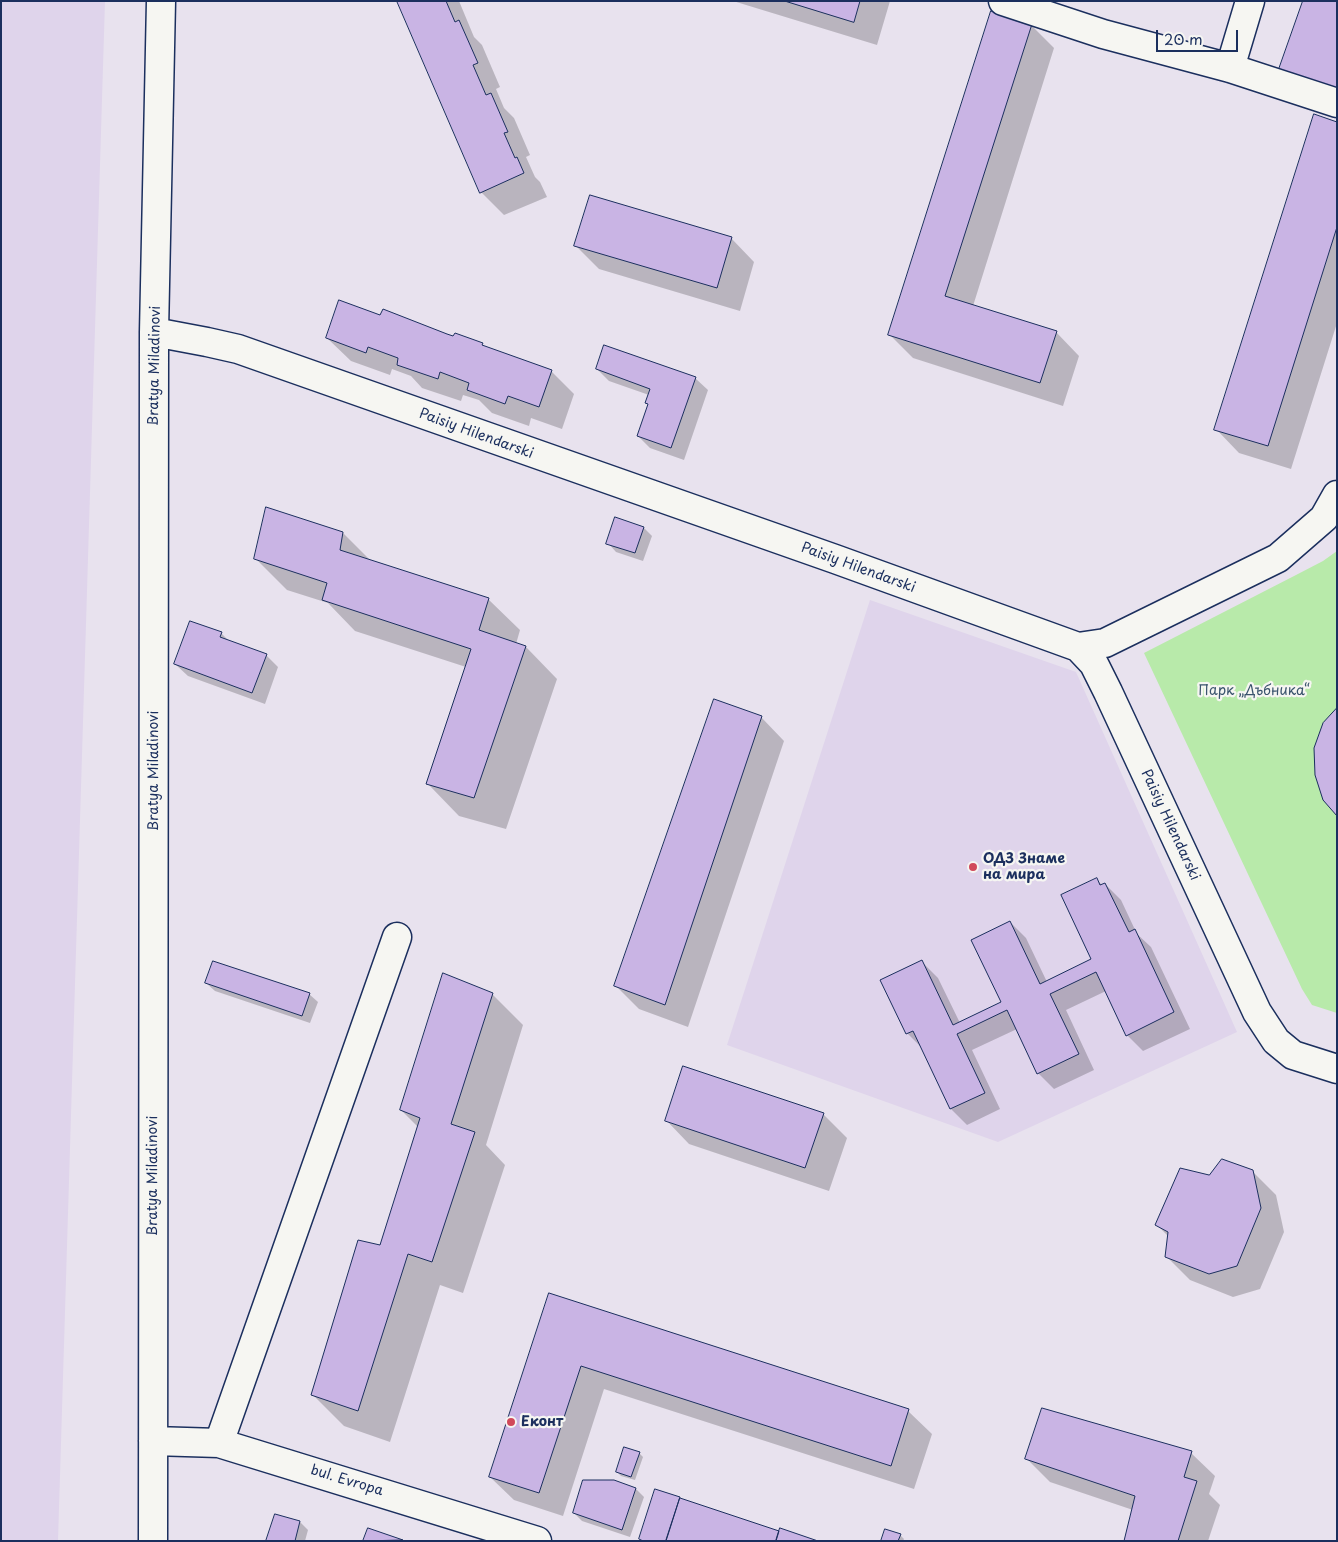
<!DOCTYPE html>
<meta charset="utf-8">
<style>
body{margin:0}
#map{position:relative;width:1338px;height:1542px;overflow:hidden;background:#e8e2ee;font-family:"Playpen Sans",sans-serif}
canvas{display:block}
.frame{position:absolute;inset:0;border:2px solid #1b2f5e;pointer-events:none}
.scale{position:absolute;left:1156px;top:30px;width:82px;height:22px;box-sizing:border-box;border:2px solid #1b2f5e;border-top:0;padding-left:6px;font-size:15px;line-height:18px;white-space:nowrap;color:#1b2f5e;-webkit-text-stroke:4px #f6f6f2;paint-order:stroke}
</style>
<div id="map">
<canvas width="1338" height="1542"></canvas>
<div class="frame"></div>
<div class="scale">20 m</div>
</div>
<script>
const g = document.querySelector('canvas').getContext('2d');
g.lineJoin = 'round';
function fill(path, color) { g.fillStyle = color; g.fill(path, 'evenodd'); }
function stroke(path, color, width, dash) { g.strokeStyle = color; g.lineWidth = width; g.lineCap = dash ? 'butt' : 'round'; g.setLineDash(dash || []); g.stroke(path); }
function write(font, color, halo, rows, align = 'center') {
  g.font = font + ' "Playpen Sans",sans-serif'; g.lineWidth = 4.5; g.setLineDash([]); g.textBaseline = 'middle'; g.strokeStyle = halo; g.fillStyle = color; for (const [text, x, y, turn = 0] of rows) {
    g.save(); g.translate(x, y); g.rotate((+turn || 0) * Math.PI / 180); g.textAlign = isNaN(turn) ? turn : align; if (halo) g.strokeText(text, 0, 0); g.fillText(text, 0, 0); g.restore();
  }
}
fill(new Path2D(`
 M 1,1 L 105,1 L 58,1541 L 1,1541 Z
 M 870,600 L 1076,672 L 1237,1032 L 998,1142 L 727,1045 Z`), '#dfd4eb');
fill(new Path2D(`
 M 1337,551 L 1337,1013 L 1312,1005 L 1302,989 L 1144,653 L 1296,575 L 1323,561 Z`), '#b8eaaa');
fill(new Path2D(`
 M 399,1 L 459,1 L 474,37 L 482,45 L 500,87 L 496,89 L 504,108 L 514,118 L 530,155 L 526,157 L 535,177 L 540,182 L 547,197 L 504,215 L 481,192 Z
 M 733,1 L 890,1 L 877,45 Z
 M 1031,25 L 1054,48 L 973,306 L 1056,332 L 1079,356 L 1063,406 L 913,358 L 889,334 Z
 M 1337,123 L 1337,323 L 1291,469 L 1239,453 L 1216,429 Z
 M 731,238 L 754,262 L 740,311 L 599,269 L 576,246 Z
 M 381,317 L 482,344 L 485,347 L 551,371 L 574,394 L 562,429 L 531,418 L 529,426 L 492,413 L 479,400 L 463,395 L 461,401 L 422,388 L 411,376 L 392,369 L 390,375 L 351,361 L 327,338 Z
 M 597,369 L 695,378 L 708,390 L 684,460 L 650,448 L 638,436 L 649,405 L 646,403 L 649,395 L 609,381 Z
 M 616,519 L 644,528 L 652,536 L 643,561 L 616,552 L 608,543 Z
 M 343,533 L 371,561 L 488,599 L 520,630 L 516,644 L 526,647 L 557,679 L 506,829 L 459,816 L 428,784 L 466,667 L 355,631 L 328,603 L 287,590 L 255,558 Z
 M 221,633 L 229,641 L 266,655 L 278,667 L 265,704 L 188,676 L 175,664 Z
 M 761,717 L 784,741 L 688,1027 L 639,1009 L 616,986 Z
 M 1097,880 L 1102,885 L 1105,884 L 1121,900 L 1137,934 L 1151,947 L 1190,1029 L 1143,1051 L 1127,1035 L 1106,991 L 1066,1010 L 1094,1070 L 1054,1089 L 1038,1073 L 1017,1029 L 972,1050 L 1000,1109 L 967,1125 L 951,1109 L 923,1049 L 907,1033 L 922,962 L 938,978 L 960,1023 L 1002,1003 L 1010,922 L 1026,938 L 1047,982 L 1093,960 Z
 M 206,983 L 309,994 L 318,1002 L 310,1023 L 215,991 Z
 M 492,994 L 523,1025 L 486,1145 L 505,1165 L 463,1293 L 440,1285 L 390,1442 L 344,1426 L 313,1395 L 381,1246 L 418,1127 L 401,1110 Z
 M 823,1114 L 847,1138 L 829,1191 L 689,1144 L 666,1120 Z
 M 1252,1171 L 1276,1195 L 1284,1232 L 1260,1289 L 1233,1297 L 1190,1280 L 1167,1257 L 1169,1237 L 1157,1225 L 1209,1176 Z
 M 549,1295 L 908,1411 L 932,1434 L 914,1489 L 604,1389 L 563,1516 L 514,1500 L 490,1477 Z
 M 639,1453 L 643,1457 L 635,1480 L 621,1476 L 617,1472 Z
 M 1191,1453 L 1215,1476 L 1209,1494 L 1220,1505 L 1208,1541 L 1126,1541 L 1133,1510 L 1050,1482 L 1026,1458 Z
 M 614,1482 L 636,1489 L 644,1497 L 630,1537 L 582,1521 L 574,1513 Z
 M 276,1515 L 300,1522 L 308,1530 L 305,1541 L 268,1541 Z
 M 900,1535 L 904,1539 L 903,1541 L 883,1541 Z`), '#0003');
const building = new Path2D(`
 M 397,1 L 446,1 L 455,22 L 459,20 L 478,63 L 473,65 L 486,95 L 491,93 L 508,132 L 504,133 L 515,158 L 517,157 L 524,173 L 480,193 Z
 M 785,1 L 860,1 L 854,22 Z
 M 1303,1 L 1337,1 L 1337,87 L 1335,92 L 1278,72 Z
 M 991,11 L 1032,24 L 945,296 L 1057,331 L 1040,383 L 888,335 Z
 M 1314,114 L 1337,122 L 1337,227 L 1268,446 L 1214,430 Z
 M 590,195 L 732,237 L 717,288 L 574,246 Z
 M 339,300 L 380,315 L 383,309 L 447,334 L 453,336 L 455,333 L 483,343 L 482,345 L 552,370 L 539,407 L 508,396 L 505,404 L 467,390 L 469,383 L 440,372 L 438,379 L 397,365 L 398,358 L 368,347 L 366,353 L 326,338 Z
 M 604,345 L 696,377 L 671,448 L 637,436 L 648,404 L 645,403 L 650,389 L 596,369 Z
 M 266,507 L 343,532 L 340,550 L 489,598 L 479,630 L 526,646 L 474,798 L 426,784 L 471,649 L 322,600 L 327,583 L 254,559 Z
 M 615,517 L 644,527 L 635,553 L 606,544 Z
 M 190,621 L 222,632 L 220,637 L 267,654 L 252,693 L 174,664 Z
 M 714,699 L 762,716 L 665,1005 L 614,986 Z
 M 1337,708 L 1337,816 L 1323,800 L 1315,775 L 1314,748 L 1323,723 Z
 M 1097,878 L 1100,885 L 1105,883 L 1129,932 L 1135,929 L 1174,1012 L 1126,1036 L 1096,972 L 1050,994 L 1079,1054 L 1037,1074 L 1007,1010 L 957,1034 L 985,1093 L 950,1109 L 913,1031 L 906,1034 L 880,980 L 922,960 L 953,1025 L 1001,1002 L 971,940 L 1010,921 L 1040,984 L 1091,959 L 1061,895 Z
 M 213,961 L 310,993 L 302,1016 L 205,983 Z
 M 443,973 L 493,993 L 451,1124 L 475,1132 L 432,1262 L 408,1254 L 358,1411 L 311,1395 L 358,1240 L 380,1245 L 420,1118 L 400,1110 Z
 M 683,1066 L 824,1113 L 805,1168 L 665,1121 Z
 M 1222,1159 L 1253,1170 L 1261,1208 L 1237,1266 L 1209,1274 L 1165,1257 L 1168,1232 L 1155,1225 L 1180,1168 L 1209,1175 Z
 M 549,1293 L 909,1409 L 891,1466 L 581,1366 L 539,1493 L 489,1477 Z
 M 1042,1408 L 1192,1451 L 1184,1477 L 1197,1481 L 1178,1541 L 1124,1541 L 1135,1496 L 1025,1459 Z
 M 624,1447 L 640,1452 L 631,1477 L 616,1472 Z
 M 583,1480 L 614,1480 L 636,1488 L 622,1530 L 573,1513 Z
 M 655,1489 L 680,1497 L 666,1541 L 643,1541 L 639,1539 Z
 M 680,1498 L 779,1531 L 776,1541 L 666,1541 Z
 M 275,1514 L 300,1521 L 295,1541 L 266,1541 Z
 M 368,1528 L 403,1540 L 363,1541 Z
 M 780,1528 L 818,1541 L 776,1541 Z
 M 885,1529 L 901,1534 L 898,1541 L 881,1541 Z`);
fill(building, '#c9b4e4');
stroke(building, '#1b2f5e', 1);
const minor = new Path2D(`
 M 1003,1 L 1103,34 L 1230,68 L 1337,103
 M 1230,68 L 1250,1
 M 154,332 L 207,342 L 238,349 L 835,559 L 1078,647 L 1094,664 L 1108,692 L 1257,1012 L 1276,1041 L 1293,1055 L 1337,1069
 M 1078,647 L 1105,643 L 1278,558 L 1324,518 L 1337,495
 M 153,1441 L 219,1443 L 537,1541
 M 219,1443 L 397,937
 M 153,1541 L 154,332 L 161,1`);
stroke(minor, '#1b2f5e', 31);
stroke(minor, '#f6f6f2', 28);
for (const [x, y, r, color] of [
 [973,867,5,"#d1495b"],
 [511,1422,5,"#d1495b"]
]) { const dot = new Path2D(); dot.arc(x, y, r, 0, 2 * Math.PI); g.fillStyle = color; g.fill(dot); stroke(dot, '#f6f6f2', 2); }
write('14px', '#1b2f5e', '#f6f6f2', [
 ["Bratya Miladinovi",155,366,-89],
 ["Paisiy Hilendarski",476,434,20],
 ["Paisiy Hilendarski",858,568,20],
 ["Bratya Miladinovi",154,771,-90],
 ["Paisiy Hilendarski",1170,825,65],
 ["Bratya Miladinovi",153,1176,-90],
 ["bul. Evropa",347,1481,17]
]);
write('14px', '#3a546d', '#f6f6f2', [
 ["Парк „Дъбника“",1254,691]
]);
write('bold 14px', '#1b2f5e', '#f6f6f2', [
 ["ОДЗ Знаме",983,859],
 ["на мира",983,875],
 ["Еконт",521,1422]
], 'left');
</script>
